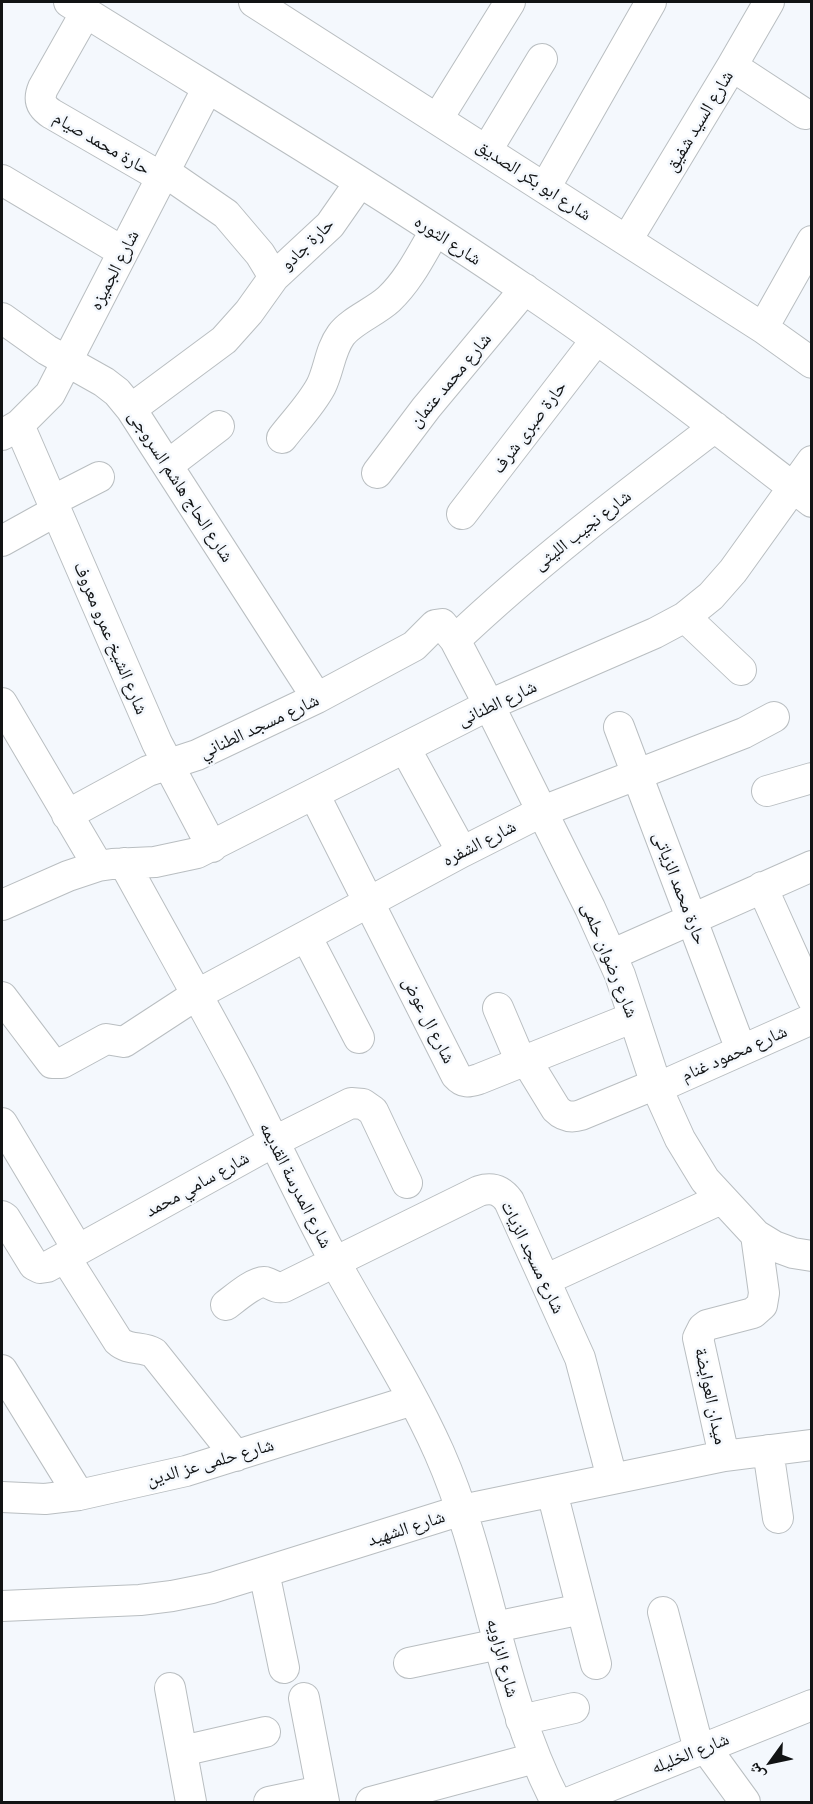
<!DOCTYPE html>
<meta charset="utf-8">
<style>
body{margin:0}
#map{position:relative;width:813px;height:1804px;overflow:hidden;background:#f4f8fd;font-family:"Exo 2","Noto Naskh Arabic",sans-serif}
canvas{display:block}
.frame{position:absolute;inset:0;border:3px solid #111314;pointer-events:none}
.north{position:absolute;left:741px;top:1732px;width:60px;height:60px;-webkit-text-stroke:4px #f4f8fd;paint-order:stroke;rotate:237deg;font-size:16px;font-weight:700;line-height:24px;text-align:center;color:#111314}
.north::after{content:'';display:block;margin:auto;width:21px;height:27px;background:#111314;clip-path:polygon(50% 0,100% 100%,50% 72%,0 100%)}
</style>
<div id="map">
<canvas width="813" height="1804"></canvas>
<div class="frame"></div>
<div class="north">ش</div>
</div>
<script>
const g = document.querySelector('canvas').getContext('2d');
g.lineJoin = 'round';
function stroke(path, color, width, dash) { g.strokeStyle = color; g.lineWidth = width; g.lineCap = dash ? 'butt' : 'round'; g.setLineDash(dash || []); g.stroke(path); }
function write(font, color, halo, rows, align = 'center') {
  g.font = font + ' "Exo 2","Noto Naskh Arabic",sans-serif'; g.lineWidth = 5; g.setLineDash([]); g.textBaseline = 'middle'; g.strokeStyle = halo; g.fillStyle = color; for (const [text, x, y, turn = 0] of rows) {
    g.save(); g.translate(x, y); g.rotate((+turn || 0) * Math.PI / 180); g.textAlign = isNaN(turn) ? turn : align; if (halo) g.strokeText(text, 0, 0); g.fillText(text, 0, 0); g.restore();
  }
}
const street = new Path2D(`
 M 69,2 C 221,97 376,188 524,289 C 623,355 717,429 812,502
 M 254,2 L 763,328 L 812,363
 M 86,12 L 43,88 C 38,100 41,107 52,114 L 161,177
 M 732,66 L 805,114
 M 438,118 L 510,2
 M 487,150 L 542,59
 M 165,172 L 226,214 L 260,254 L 274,277
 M 2,180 L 123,252
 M 545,188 L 651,2
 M 627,240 L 732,66 L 769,2
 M 2,318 L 47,350 L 104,382 L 117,392 L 131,409 L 317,698
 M 763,328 L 812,241
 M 131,409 L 224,340 L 249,312 L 274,277 L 330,225 L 360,182
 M 19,425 L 157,743 L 212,847
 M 2,435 L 19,425 L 50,394 L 207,89
 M 282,438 C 295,421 311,405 321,386 C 329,370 330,350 341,335 C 351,321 375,312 389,299 C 409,280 421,255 435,231
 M 168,465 L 219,426
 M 377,473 L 426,408 L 525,289
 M 52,501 L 99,477
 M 462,514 L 596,340
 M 2,541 L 56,511
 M 685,617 L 741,670
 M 455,640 C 536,563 626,495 715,427
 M 2,703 L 98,866
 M 619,727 L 741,1050
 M 405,748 L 462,852
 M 767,791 L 812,778
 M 314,794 L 456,1075 C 464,1084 469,1082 479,1079 L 634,1017
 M 67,815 L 148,771 L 197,755 L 317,698 L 414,646 L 435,625 L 442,624 L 455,640 L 489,705 L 590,908 L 620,975 L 657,1088 L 680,1139 L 705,1180 L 756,1235 L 774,1246 L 793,1253 L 812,1256
 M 124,863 C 163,934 202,1003 240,1074 C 272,1135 301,1199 334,1260 C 369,1324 409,1385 439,1452 C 489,1565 499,1692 556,1802
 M 762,887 L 812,998
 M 2,905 L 68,876 L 98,866 L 112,864 L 155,862 L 197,853 L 489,705 L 655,633 L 685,617 L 711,596 L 733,571 L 812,461
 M 306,936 L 359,1038
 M 611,955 L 812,866
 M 2,997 L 52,1063 L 62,1063 L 106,1039 L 124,1042 L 196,995 L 462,852 L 543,811 L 744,733 L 774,717
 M 498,1008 L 521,1062
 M 526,1060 L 556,1109 C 564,1117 571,1118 581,1115 L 656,1084
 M 657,1088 L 812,1019
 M 2,1123 L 78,1250
 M 2,1216 L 5,1218 L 34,1265 L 40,1268 L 47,1267 L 275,1141 L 351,1103 L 363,1104 L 373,1111 L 407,1183
 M 65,1257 L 118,1341 C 129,1351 142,1346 154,1353 L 236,1456
 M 545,1280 L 721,1199
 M 226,1305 C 234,1299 256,1280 265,1282 C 273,1284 275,1289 284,1287 L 479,1191 C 492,1187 501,1190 509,1201 L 580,1358 L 612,1478
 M 2,1370 L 79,1495
 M 768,1450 L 778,1518
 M 724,1456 L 698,1338 L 703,1328 L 707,1325 L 753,1313 L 762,1305 L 764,1293 L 756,1235
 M 552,1492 L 596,1664
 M 2,1497 L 45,1499 L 79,1495 L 186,1471 L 413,1400
 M 264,1572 L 284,1668
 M 2,1606 L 140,1600 L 172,1596 L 212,1588 L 264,1572 L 462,1510 L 724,1456 L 812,1445
 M 663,1612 L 699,1750
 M 495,1627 L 582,1609
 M 409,1663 L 499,1644
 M 170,1688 L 191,1802
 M 304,1698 L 324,1802
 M 521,1720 L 574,1708
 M 705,1747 L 745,1802
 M 182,1751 L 265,1732
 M 269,1802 L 321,1791
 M 371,1802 L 535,1758
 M 570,1802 L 812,1705`);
stroke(street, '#b9bec1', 32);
stroke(street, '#fff', 30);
write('18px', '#111314', '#f4f8fd', [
 ["شارع السيد شفيق",699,121,-59],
 ["حارة محمد صيام",102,143,30],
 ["شارع ابو بكر الصديق",534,180,33],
 ["شارع الثوره",448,240,33],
 ["حارة جادو",307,244,-44],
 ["شارع الجميزه",114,270,-63],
 ["شارع محمد عتمان",450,380,-50],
 ["حارة صبرى شرف",529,427,-53],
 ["شارع الحاج هاشم السروجى",181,486,57],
 ["شارع نجيب الليثى",582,530,-38],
 ["شارع الشيخ عمرو معروف",111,638,67],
 ["شارع الطنانى",497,703,-25],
 ["شارع مسجد الطناني",259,726,-25],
 ["شارع الشفره",479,843,-27],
 ["حارة محمد الزياتى",680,888,69],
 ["شارع رضوان حلمى",610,960,68],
 ["شارع ال عوض",429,1020,63],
 ["شارع محمود غنام",734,1053,-24],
 ["شارع سامي محمد",197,1184,-29],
 ["شارع المدرسة القديمه",296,1185,63],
 ["شارع مسجد الزيات",533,1257,64],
 ["ميدان العوايضة",711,1396,78],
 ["شارع حلمى عز الدين",210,1462,-16],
 ["شارع الشهيد",406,1528,-18],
 ["شارع الزاويه",503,1658,75],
 ["شارع الخليله",690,1753,-22]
]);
</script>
